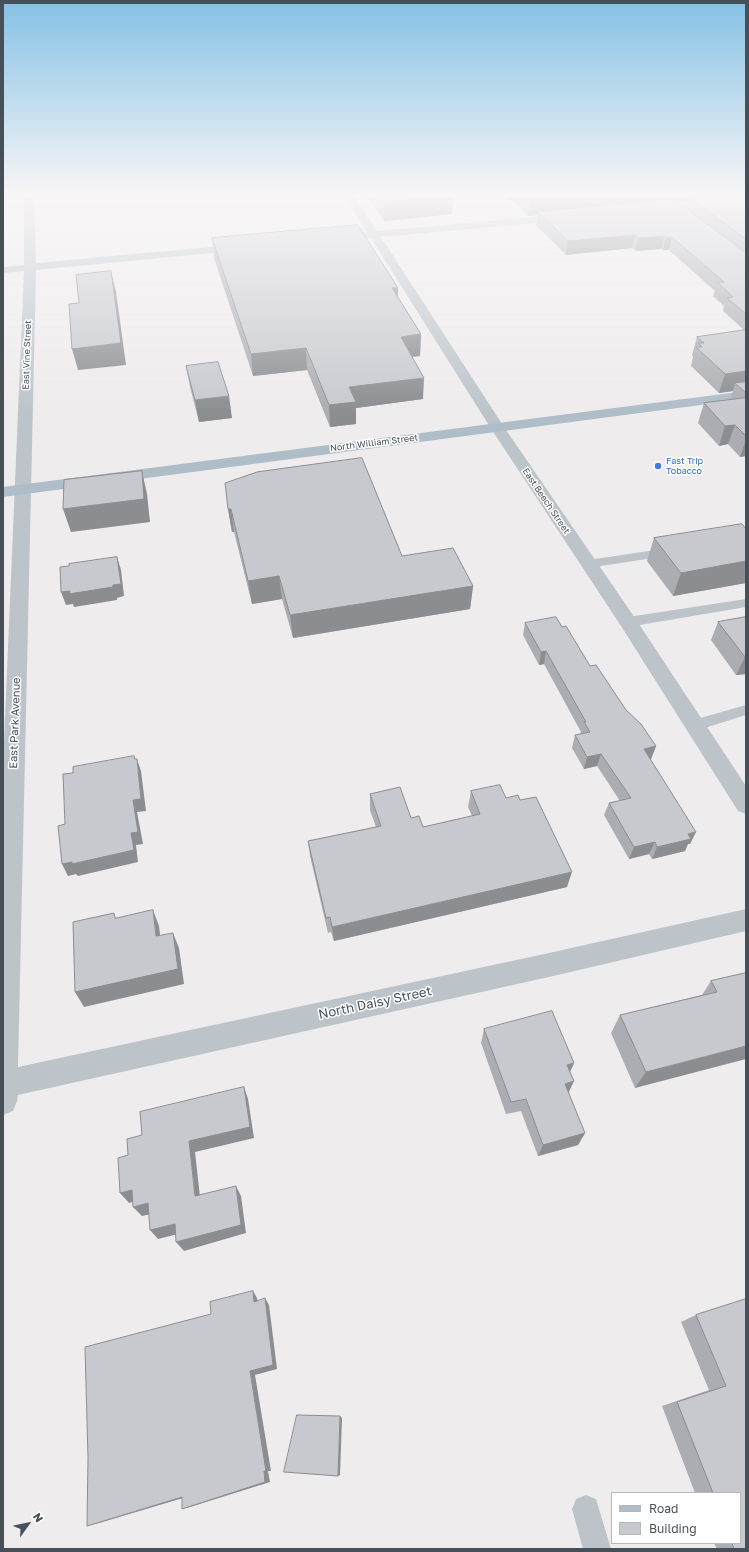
<!DOCTYPE html>
<style>
body{margin:0}
#map{position:relative;width:749px;height:1552px;overflow:hidden;background:#efeced;font-family:"Golos Text",sans-serif}
canvas{display:block}
.frame{position:absolute;inset:0;border:4px solid #475058;pointer-events:none}
.legend{position:absolute;left:611px;top:1492px;width:130px;height:52px;box-sizing:border-box;background:#fff;border:1px solid #b5b9bc;margin:0;padding:5px 7px;list-style:none;font-size:12px;color:#475058}
.legend li{display:flex;align-items:center;gap:8px;height:20px}
.legend b{width:20px;border:1px solid #b5b9bc}
.north{position:absolute;left:8px;top:1504px;width:40px;height:40px;-webkit-text-stroke:3px #fff;paint-order:stroke;rotate:57deg;font-size:11px;font-weight:700;line-height:16px;text-align:center;color:#475058}
.north::after{content:'';display:block;margin:auto;width:14px;height:18px;background:#475058;clip-path:polygon(50% 0,100% 100%,50% 72%,0 100%)}
</style>
<div id="map">
<canvas width="749" height="1552"></canvas>
<div class="frame"></div>
<ul class="legend">
<li><b style="height:5px;background:#afbdc9"></b>Road</li>
<li><b style="height:11px;background:#c7c9cf"></b>Building</li>
</ul>
<div class="north">N</div>
</div>
<script>
const g = document.querySelector('canvas').getContext('2d');
g.lineJoin = 'round';
function fill(path, color) { g.fillStyle = color; g.fill(path, 'evenodd'); }
function stroke(path, color, width, dash) { g.strokeStyle = color; g.lineWidth = width; g.lineCap = dash ? 'butt' : 'round'; g.setLineDash(dash || []); g.stroke(path); }
function write(font, color, halo, rows, align = 'center') {
  g.font = font + ' "Golos Text",sans-serif'; g.lineWidth = 3; g.setLineDash([]); g.textBaseline = 'middle'; g.strokeStyle = halo; g.fillStyle = color; for (const [text, x, y, turn = 0] of rows) {
    g.save(); g.translate(x, y); g.rotate((+turn || 0) * Math.PI / 180); g.textAlign = isNaN(turn) ? turn : align; if (halo) g.strokeText(text, 0, 0); g.fillText(text, 0, 0); g.restore();
  }
}
fill(new Path2D(`
 M 669,548 L 673,549 L 675,552 L 673,555 L 588,568 L 583,567 L 582,564 L 583,561 L 588,560 Z
 M 746,599 L 746,607 L 628,627 L 623,625 L 621,622 L 623,619 L 628,617 Z
 M 746,705 L 746,715 L 695,731 L 690,729 L 687,725 L 690,721 Z
 M 586,1495 L 596,1499 L 611,1549 L 583,1549 L 572,1509 L 576,1499 Z`), '#bcc4ca');
fill(new Path2D(`
 M 24,196 L 34,196 L 36,263 L 243,244 L 249,247 L 243,250 L 36,270 L 18,1067 L 549,953 L 746,909 L 746,931 L 549,977 L 18,1095 L 17,1101 L 13,1111 L 3,1115 L 3,765 L 24,271 L 3,273 L 3,267 L 24,265 Z
 M 344,196 L 354,196 L 377,231 L 567,214 L 572,217 L 567,220 L 381,237 L 504,427 L 635,618 L 746,786 L 746,814 L 738,811 L 621,626 L 490,427 L 371,238 L 335,241 L 330,238 L 335,235 L 367,232 Z
 M 746,197 L 746,203 L 653,212 L 648,209 L 653,206 Z`), '#bcc4ca');
fill(new Path2D(`
 M 746,391 L 746,399 L 3,497 L 3,487 Z`), '#afbdc9');
fill(new Path2D(`
 M 367,196 L 453,196 L 452,214 L 384,221 Z
 M 503,196 L 746,196 L 746,456 L 740,457 L 728,444 L 719,446 L 698,423 L 704,403 L 730,400 L 733,391 L 719,393 L 691,366 L 693,357 L 692,355 L 697,337 L 744,330 L 723,311 L 724,306 L 713,296 L 715,291 L 669,250 L 663,250 L 661,249 L 636,251 L 632,248 L 566,255 L 536,225 L 538,215 L 528,216 L 512,200 L 507,200 ZM 667,198 L 671,199 L 663,200 ZM 689,201 L 687,209 L 679,202 Z
 M 212,238 L 398,297 L 421,334 L 420,356 L 412,357 L 423,399 L 356,408 L 356,424 L 330,427 L 307,370 L 253,376 L 214,258 Z
 M 186,366 L 232,418 L 199,422 L 190,387 Z
 M 228,509 L 402,556 L 473,586 L 470,609 L 293,638 L 282,599 L 252,604 L 234,532 L 232,532 Z
 M 746,529 L 746,583 L 673,596 L 647,561 L 654,538 Z
 M 746,617 L 746,674 L 736,675 L 711,640 L 718,622 Z
 M 525,623 L 562,627 L 590,666 L 626,710 L 656,746 L 651,759 L 650,759 L 690,844 L 688,844 L 685,851 L 652,859 L 649,854 L 629,859 L 604,815 L 609,803 L 620,801 L 597,766 L 584,769 L 572,748 L 575,735 L 580,734 L 581,732 L 544,664 L 539,665 L 523,635 Z
 M 471,791 L 506,798 L 567,887 L 334,941 L 331,932 L 328,933 L 310,856 L 308,841 L 376,827 L 370,810 L 370,794 L 411,818 L 423,827 L 472,816 L 468,807 Z
 M 746,973 L 635,1088 L 611,1033 L 620,1015 L 702,995 L 711,981 Z
 M 484,1029 L 574,1063 L 570,1072 L 568,1092 L 585,1133 L 578,1145 L 538,1156 L 521,1111 L 506,1114 L 481,1043 Z
 M 746,1299 L 746,1549 L 717,1549 L 714,1543 L 740,1543 L 740,1493 L 695,1493 L 662,1406 L 709,1390 L 681,1322 L 696,1315 Z`), '#abadb2');
fill(new Path2D(`
 M 453,196 L 452,214 L 384,221 L 384,202 Z
 M 507,196 L 513,196 L 512,200 L 507,200 Z
 M 564,196 L 668,196 L 667,198 L 663,200 L 538,212 L 538,215 L 528,216 L 530,199 Z
 M 678,196 L 743,196 L 690,198 L 689,201 L 676,202 Z
 M 635,235 L 632,248 L 566,255 L 568,241 Z
 M 664,236 L 661,249 L 636,251 L 638,238 Z
 M 666,237 L 672,237 L 669,250 L 663,250 Z
 M 111,271 L 116,292 L 126,365 L 78,370 L 72,349 Z
 M 392,288 L 398,288 L 398,308 Z
 M 421,334 L 420,356 L 400,358 L 401,337 Z
 M 306,348 L 307,370 L 253,376 L 251,354 Z
 M 746,371 L 746,390 L 735,383 L 733,391 L 719,393 L 725,374 Z
 M 424,378 L 423,399 L 356,408 L 356,424 L 330,427 L 329,405 L 349,387 Z
 M 229,396 L 232,418 L 199,422 L 195,400 Z
 M 735,425 L 728,444 L 719,446 L 725,426 Z
 M 746,440 L 746,456 L 740,457 Z
 M 142,471 L 147,494 L 150,522 L 71,532 L 63,509 Z
 M 228,509 L 231,509 L 234,532 L 232,532 Z
 M 117,557 L 121,570 L 124,596 L 117,598 L 117,600 L 74,607 L 73,604 L 66,605 L 61,592 L 113,585 Z
 M 746,561 L 746,583 L 673,596 L 681,573 Z
 M 279,576 L 282,599 L 252,604 L 248,581 Z
 M 473,586 L 470,609 L 293,638 L 290,615 Z
 M 546,651 L 544,664 L 539,665 L 541,652 Z
 M 745,657 L 746,657 L 746,674 L 736,675 Z
 M 656,746 L 651,759 L 639,762 L 644,749 Z
 M 601,754 L 597,766 L 584,769 L 587,757 Z
 M 134,756 L 138,767 L 137,759 L 141,771 L 146,811 L 137,812 L 143,844 L 136,845 L 138,862 L 78,876 L 76,874 L 68,876 L 62,864 L 72,862 L 131,833 L 135,759 Z
 M 696,832 L 690,844 L 688,844 L 685,851 L 652,859 L 657,847 L 688,834 Z
 M 655,842 L 649,854 L 629,859 L 634,847 Z
 M 572,872 L 567,887 L 334,941 L 332,927 Z
 M 153,910 L 159,926 L 162,952 L 156,936 Z
 M 173,933 L 179,948 L 184,984 L 84,1007 L 75,992 Z
 M 746,1046 L 746,1059 L 635,1088 L 646,1072 Z
 M 574,1063 L 568,1076 L 567,1065 Z
 M 574,1081 L 568,1094 L 565,1084 Z
 M 244,1087 L 248,1099 L 254,1138 L 195,1152 L 201,1206 L 195,1196 L 189,1141 Z
 M 585,1133 L 578,1145 L 538,1156 L 543,1145 Z
 M 236,1186 L 241,1196 L 246,1233 L 184,1251 L 176,1242 Z
 M 132,1190 L 141,1199 L 129,1203 L 120,1193 Z
 M 148,1203 L 156,1213 L 142,1216 L 133,1207 Z
 M 175,1224 L 182,1233 L 158,1239 L 150,1230 Z
 M 253,1291 L 257,1298 L 259,1308 L 254,1302 Z
 M 265,1298 L 269,1305 L 277,1369 L 255,1375 L 271,1471 L 268,1471 L 270,1482 L 190,1507 L 182,1509 Z
 M 340,1416 L 342,1418 L 340,1475 L 338,1476 Z
 M 190,1496 L 99,1523 L 87,1526 L 182,1497 Z`), '#8b8d91');
const building = new Path2D(`
 M 380,196 L 453,196 L 384,202 Z
 M 527,196 L 564,196 L 530,199 Z
 M 713,196 L 746,196 L 746,239 L 690,198 Z
 M 674,199 L 746,253 L 746,314 L 727,298 L 733,297 L 717,282 L 724,282 L 672,237 L 666,237 L 664,236 L 638,238 L 635,235 L 568,241 L 538,212 Z
 M 358,225 L 398,288 L 392,288 L 421,334 L 401,337 L 424,378 L 349,387 L 356,402 L 329,405 L 306,348 L 251,354 L 212,238 Z
 M 111,271 L 121,343 L 72,349 L 69,304 L 79,303 L 76,275 Z
 M 746,330 L 746,371 L 725,374 L 696,347 L 702,347 L 698,343 L 704,343 L 697,337 Z
 M 218,362 L 229,396 L 195,400 L 186,366 Z
 M 746,382 L 746,393 L 735,383 Z
 M 746,398 L 746,436 L 735,425 L 725,426 L 704,403 Z
 M 362,458 L 402,556 L 453,548 L 473,586 L 290,615 L 279,576 L 248,581 L 231,509 L 228,509 L 225,483 L 257,472 Z
 M 142,471 L 144,499 L 63,509 L 64,480 Z
 M 742,524 L 746,529 L 746,561 L 681,573 L 654,538 Z
 M 117,557 L 121,584 L 113,585 L 113,587 L 69,594 L 70,591 L 61,592 L 60,567 L 69,566 L 69,564 Z
 M 556,617 L 562,627 L 566,626 L 590,666 L 596,665 L 626,710 L 641,724 L 656,746 L 644,749 L 696,832 L 688,834 L 691,839 L 657,847 L 655,842 L 634,847 L 609,803 L 631,798 L 601,754 L 587,757 L 575,735 L 590,732 L 584,722 L 586,722 L 546,651 L 541,652 L 525,623 Z
 M 746,617 L 746,657 L 745,657 L 718,622 Z
 M 134,756 L 135,759 L 137,759 L 141,799 L 133,800 L 138,832 L 131,833 L 134,850 L 72,864 L 72,862 L 62,864 L 58,826 L 65,824 L 63,774 L 73,773 L 73,767 Z
 M 500,785 L 506,798 L 518,795 L 520,800 L 536,797 L 572,872 L 332,927 L 330,917 L 326,918 L 308,841 L 381,826 L 370,794 L 400,787 L 411,818 L 419,816 L 423,827 L 480,814 L 471,791 Z
 M 153,910 L 156,936 L 173,933 L 178,969 L 75,992 L 73,922 L 114,913 L 115,918 Z
 M 746,973 L 746,1046 L 646,1072 L 620,1015 L 717,992 L 711,981 Z
 M 552,1011 L 574,1063 L 567,1065 L 574,1081 L 565,1084 L 585,1133 L 543,1145 L 526,1099 L 511,1102 L 484,1029 Z
 M 244,1087 L 250,1127 L 189,1141 L 195,1196 L 236,1186 L 241,1225 L 176,1242 L 175,1224 L 150,1230 L 148,1203 L 133,1207 L 132,1190 L 120,1193 L 118,1158 L 128,1155 L 127,1139 L 142,1135 L 140,1112 Z
 M 253,1291 L 254,1302 L 265,1298 L 273,1365 L 250,1371 L 266,1471 L 264,1471 L 265,1482 L 182,1509 L 182,1497 L 87,1526 L 88,1458 L 85,1347 L 211,1314 L 210,1302 Z
 M 746,1299 L 746,1549 L 734,1549 L 732,1543 L 740,1543 L 740,1493 L 713,1493 L 677,1402 L 726,1386 L 696,1315 Z
 M 297,1415 L 340,1416 L 338,1476 L 284,1472 Z`);
fill(building, '#c7c9cf');
stroke(building, '#8b8d91', 1);
const sky = g.createLinearGradient(0, 0, 0, 413);
sky.addColorStop(0, '#85c1e5');
sky.addColorStop(0.47, '#f8f6f7');
sky.addColorStop(1, '#f8f6f700');
g.fillStyle = sky;
g.fillRect(0, 0, 749, 413);
for (const [x, y, r, color] of [
 [658,466,4,"#3f7fe0"]
]) { const dot = new Path2D(); dot.arc(x, y, r, 0, 2 * Math.PI); g.fillStyle = color; g.fill(dot); stroke(dot, '#fff', 1.5); }
write('9px', '#475058', '#fff', [
 ["East Vine Street",27,355,-88],
 ["North William Street",374,443,-7],
 ["East Beech Street",546,501,56]
]);
write('9px', '#366cbe', '#fff', [
 ["Fast Trip",666,461],
 ["Tobacco",666,471]
], 'left');
write('11px', '#475058', '#fff', [
 ["East Park Avenue",15,723,-88]
]);
write('13px', '#475058', '#fff', [
 ["North Daisy Street",375,1003,-12]
]);
</script>
